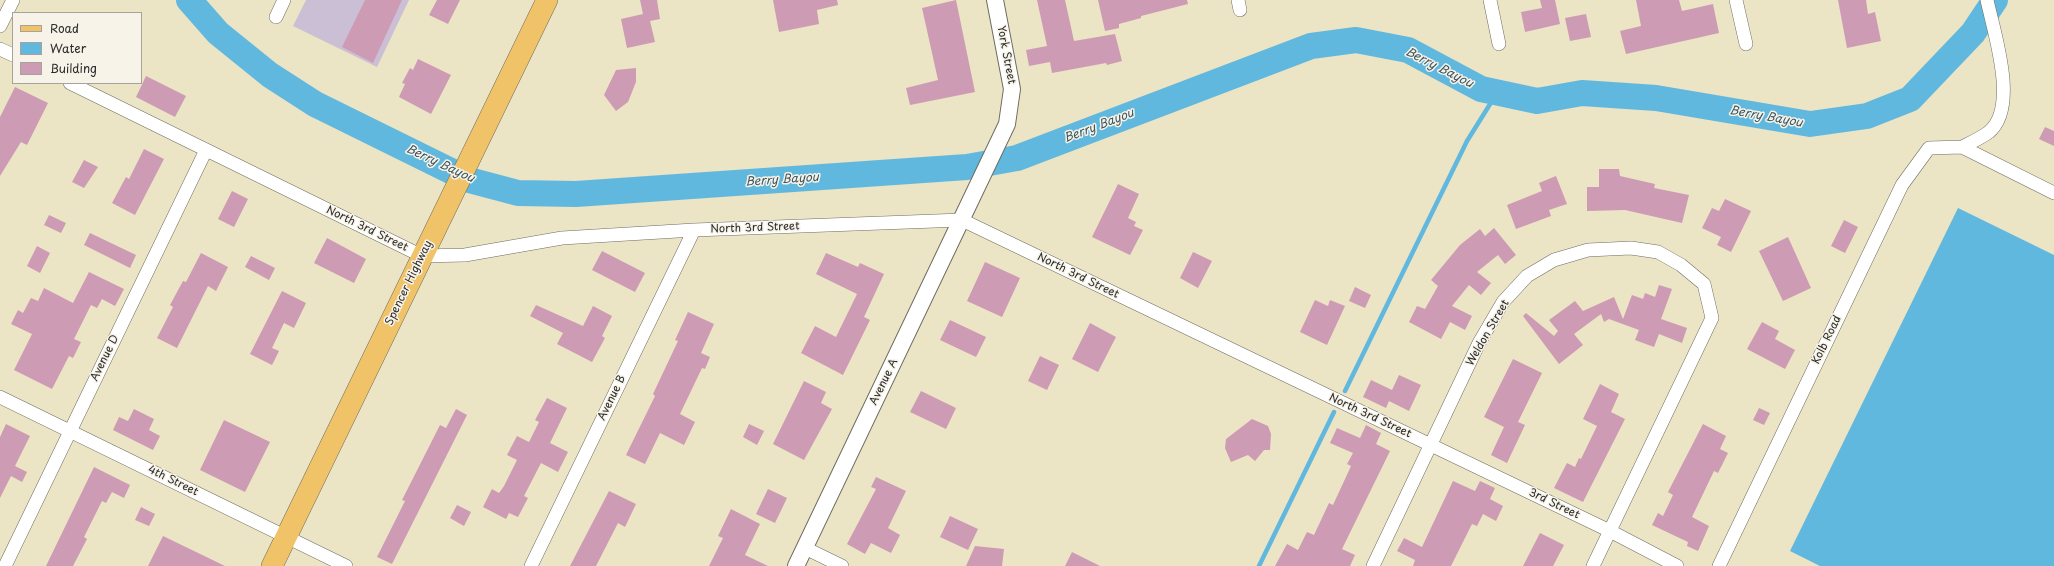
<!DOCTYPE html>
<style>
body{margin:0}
#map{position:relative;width:2054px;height:566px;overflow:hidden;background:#ebe4c5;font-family:"Playpen Sans",sans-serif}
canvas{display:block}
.legend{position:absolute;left:12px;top:12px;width:130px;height:72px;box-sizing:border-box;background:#f7f3e8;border:1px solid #a5a39c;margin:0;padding:5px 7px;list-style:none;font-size:12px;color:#2b2b2b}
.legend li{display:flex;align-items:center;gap:8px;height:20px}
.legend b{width:20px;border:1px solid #a5a39c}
</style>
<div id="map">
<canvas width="2054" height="566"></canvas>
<ul class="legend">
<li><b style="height:5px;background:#f1c369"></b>Road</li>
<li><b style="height:11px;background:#61b8de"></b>Water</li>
<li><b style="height:11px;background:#ce9bb4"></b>Building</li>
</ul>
</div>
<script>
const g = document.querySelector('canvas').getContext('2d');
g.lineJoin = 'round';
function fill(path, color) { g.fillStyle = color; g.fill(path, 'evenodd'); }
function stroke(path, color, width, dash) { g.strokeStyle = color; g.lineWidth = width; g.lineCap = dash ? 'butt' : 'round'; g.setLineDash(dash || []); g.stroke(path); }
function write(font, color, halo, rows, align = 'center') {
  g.font = font + ' "Playpen Sans",sans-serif'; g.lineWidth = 3; g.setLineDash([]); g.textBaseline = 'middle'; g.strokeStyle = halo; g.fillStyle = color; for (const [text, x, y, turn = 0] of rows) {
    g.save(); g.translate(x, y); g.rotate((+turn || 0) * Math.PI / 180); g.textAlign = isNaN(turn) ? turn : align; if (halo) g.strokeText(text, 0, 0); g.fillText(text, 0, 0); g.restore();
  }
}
fill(new Path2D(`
 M 306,0 L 409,0 L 377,67 L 293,26 Z`), '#cbbfd5');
fill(new Path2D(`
 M 1958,208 L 2054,255 L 2054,566 L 1820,566 L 1790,551 Z`), '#61b8de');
stroke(new Path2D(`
 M 1345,391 L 1467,141 L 1497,93
 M 1259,566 L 1334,412`), '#61b8de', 4.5);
stroke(new Path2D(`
 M 189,0 L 218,33 L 270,75 L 315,104 L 469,180 L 518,193 L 576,194 L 967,167 L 1017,158 L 1311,46 L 1356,40 L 1408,50 L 1481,89 L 1537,101 L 1582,93 L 1656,98 L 1810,124 L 1867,116 L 1910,99 L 1973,33 L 1995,0`), '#61b8de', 26);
fill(new Path2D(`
 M 365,0 L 402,0 L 373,63 L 342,47 Z
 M 437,0 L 460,0 L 448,24 L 429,15 Z
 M 640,0 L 657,0 L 660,19 L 650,21 L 655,42 L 627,48 L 621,19 L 643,14 Z
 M 773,0 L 837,0 L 838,5 L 817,10 L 819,24 L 779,32 Z
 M 956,0 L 975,92 L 910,105 L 906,88 L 938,80 L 922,8 Z
 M 1037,0 L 1065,0 L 1074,41 L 1115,34 L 1122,61 L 1107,65 L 1106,63 L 1052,73 L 1050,62 L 1029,66 L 1026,50 L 1047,46 Z
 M 1098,0 L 1187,0 L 1188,4 L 1141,16 L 1141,18 L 1119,24 L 1119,28 L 1105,31 Z
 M 1540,0 L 1555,0 L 1560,24 L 1525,32 L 1521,12 L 1542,8 Z
 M 1636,0 L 1679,0 L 1682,11 L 1713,4 L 1719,33 L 1626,54 L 1620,31 L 1641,26 Z
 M 1838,0 L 1866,0 L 1868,14 L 1875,12 L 1881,41 L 1847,48 Z
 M 1586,14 L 1591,37 L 1570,41 L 1565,18 Z
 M 418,59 L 451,75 L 431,114 L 399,97 L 405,84 L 402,83 L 410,68 L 413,70 Z
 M 636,68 L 636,82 L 628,102 L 616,111 L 604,95 L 616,70 Z
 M 146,76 L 186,96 L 175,117 L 136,97 Z
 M 15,87 L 48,103 L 27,145 L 21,142 L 0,176 L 0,117 Z
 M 2045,127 L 2054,131 L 2054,146 L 2039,139 Z
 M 144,149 L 164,159 L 135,215 L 112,203 L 126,177 L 129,179 Z
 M 84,160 L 98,167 L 84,188 L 72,182 Z
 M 1599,169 L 1619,169 L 1620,176 L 1655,184 L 1654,188 L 1689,195 L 1682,223 L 1625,210 L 1587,211 L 1587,187 L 1599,187 Z
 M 1556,176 L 1567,204 L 1549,210 L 1551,216 L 1516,229 L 1507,205 L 1542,191 L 1539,183 Z
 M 1118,184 L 1139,194 L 1128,218 L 1136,222 L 1134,226 L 1143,230 L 1130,255 L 1092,237 Z
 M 232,191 L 248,199 L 234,227 L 218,219 Z
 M 1725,199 L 1751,211 L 1731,252 L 1717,245 L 1721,237 L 1702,228 L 1712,208 L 1719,211 Z
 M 49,215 L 66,223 L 61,233 L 44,225 Z
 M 1844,220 L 1858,227 L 1845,253 L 1831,246 Z
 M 1494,228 L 1516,255 L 1505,264 L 1498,255 L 1477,272 L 1491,283 L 1481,295 L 1469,285 L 1452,306 L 1472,316 L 1465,330 L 1450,322 L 1441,339 L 1409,322 L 1417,306 L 1425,309 L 1438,286 L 1431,280 L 1460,245 L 1480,229 L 1485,236 Z
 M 90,233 L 136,255 L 130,268 L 84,245 Z
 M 1788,237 L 1811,288 L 1783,301 L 1759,251 Z
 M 327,238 L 366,259 L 354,283 L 314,263 Z
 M 37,246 L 50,253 L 40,273 L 27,266 Z
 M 602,251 L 645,273 L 635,292 L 592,270 Z
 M 1193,252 L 1212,261 L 1198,288 L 1180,278 Z
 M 201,253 L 228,267 L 216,291 L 208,286 L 177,348 L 157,338 L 173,307 L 170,305 L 183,281 L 186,282 Z
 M 826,253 L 858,267 L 860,263 L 884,274 L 864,317 L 870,320 L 843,375 L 801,353 L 815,326 L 836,337 L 857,294 L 816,274 Z
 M 251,256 L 275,268 L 269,280 L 245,267 Z
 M 985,262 L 1020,278 L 1002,317 L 967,301 Z
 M 89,272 L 124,289 L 115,306 L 102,299 L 97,308 L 91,305 L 74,339 L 81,342 L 73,358 L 69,356 L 52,389 L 14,370 L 32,334 L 11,324 L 18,310 L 23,313 L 31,298 L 38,301 L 44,288 L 73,303 Z
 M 1659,285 L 1672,289 L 1661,319 L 1687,328 L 1682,343 L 1659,334 L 1654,347 L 1635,340 L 1639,330 L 1609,319 L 1604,322 L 1601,314 L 1574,334 L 1583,345 L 1559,364 L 1523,316 L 1526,313 L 1554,336 L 1558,331 L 1549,320 L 1575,301 L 1583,311 L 1614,297 L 1623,319 L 1632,295 L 1643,299 L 1645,293 L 1655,297 Z
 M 1355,287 L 1371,295 L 1365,308 L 1349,301 Z
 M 282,291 L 306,303 L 294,328 L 284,323 L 272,348 L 279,351 L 272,365 L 250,354 Z
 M 1315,300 L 1328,306 L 1330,300 L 1345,306 L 1327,345 L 1300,332 Z
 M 536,305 L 583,326 L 593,306 L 612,316 L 602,336 L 605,338 L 592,362 L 557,344 L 563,333 L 530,316 Z
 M 688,312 L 714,324 L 701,353 L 710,357 L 705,369 L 702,368 L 680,414 L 695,422 L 684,445 L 660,433 L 645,464 L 626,455 L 655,396 L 653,394 L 678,341 L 675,340 Z
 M 950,320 L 986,337 L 976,357 L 940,340 Z
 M 1762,322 L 1779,331 L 1775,339 L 1795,350 L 1785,369 L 1747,349 Z
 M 1090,323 L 1116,337 L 1098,372 L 1072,359 Z
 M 1040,356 L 1059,365 L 1047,390 L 1028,381 Z
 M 1513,359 L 1542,373 L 1518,422 L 1525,425 L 1507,463 L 1491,455 L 1504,427 L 1484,417 Z
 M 1399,375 L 1421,385 L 1409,411 L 1389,401 L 1386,408 L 1363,397 L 1371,380 L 1392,390 Z
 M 804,381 L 826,392 L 821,403 L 832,409 L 804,460 L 773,444 Z
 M 1600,384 L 1619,394 L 1611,412 L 1625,419 L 1583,502 L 1554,488 L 1567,463 L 1575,467 L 1579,458 L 1581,459 L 1597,426 L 1583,419 Z
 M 921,391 L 956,408 L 946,429 L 910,412 Z
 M 547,398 L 567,408 L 550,443 L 568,452 L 558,472 L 541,463 L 524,496 L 528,498 L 518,517 L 509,513 L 506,519 L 483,507 L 492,489 L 499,493 L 504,486 L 517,460 L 507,455 L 517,436 L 529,442 L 539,422 L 535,420 Z
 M 1759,408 L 1770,413 L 1764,425 L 1753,420 Z
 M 134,409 L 154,419 L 149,430 L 160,436 L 153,450 L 113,430 L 119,417 L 128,421 Z
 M 456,409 L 467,415 L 392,564 L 377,557 L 405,501 L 402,500 L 440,425 L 446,428 Z
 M 1252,419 L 1268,426 L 1271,434 L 1270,450 L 1264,450 L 1255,461 L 1248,455 L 1231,462 L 1225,448 L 1226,439 Z
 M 224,420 L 270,442 L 245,492 L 200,470 Z
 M 6,424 L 30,436 L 15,466 L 27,472 L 22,482 L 11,476 L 0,498 L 0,437 Z
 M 749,424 L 764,431 L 757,445 L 743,437 Z
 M 1703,424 L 1726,436 L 1720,449 L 1728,453 L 1718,473 L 1714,471 L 1692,517 L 1709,526 L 1698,551 L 1687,546 L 1688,542 L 1652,525 L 1658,513 L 1663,516 L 1673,495 L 1668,492 Z
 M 1366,425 L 1381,433 L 1376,444 L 1390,451 L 1342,549 L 1355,555 L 1350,566 L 1275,566 L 1287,544 L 1298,550 L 1307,532 L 1314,535 L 1329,503 L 1333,505 L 1351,466 L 1347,464 L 1353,453 L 1330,443 L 1337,428 L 1360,438 Z
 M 94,467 L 130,485 L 124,498 L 112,492 L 106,503 L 102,501 L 84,537 L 87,539 L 73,566 L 46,566 Z
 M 876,477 L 906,491 L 888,528 L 900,535 L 891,553 L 871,543 L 865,554 L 847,544 L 876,489 L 871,487 Z
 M 1453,481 L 1475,491 L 1480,481 L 1495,488 L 1490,499 L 1503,506 L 1496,521 L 1483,514 L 1477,526 L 1472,524 L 1451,566 L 1413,566 L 1415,560 L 1397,551 L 1404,538 L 1422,547 Z
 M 768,489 L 787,498 L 775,523 L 756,514 Z
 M 609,491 L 636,504 L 625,527 L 618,523 L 596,566 L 570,566 Z
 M 457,505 L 471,512 L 464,526 L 450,518 Z
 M 141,507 L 155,514 L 149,526 L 135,520 Z
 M 731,509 L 760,524 L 745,555 L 768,566 L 709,566 L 723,538 L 718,536 Z
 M 950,516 L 978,529 L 968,550 L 940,537 Z
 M 1540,533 L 1564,545 L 1553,566 L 1523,566 Z
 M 163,536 L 225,566 L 148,566 Z
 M 975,546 L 1004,549 L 1002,566 L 966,566 Z
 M 1072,552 L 1100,566 L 1065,566 Z`), '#ce9bb4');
const minor = new Path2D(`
 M 1238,0 L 1240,10
 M 1490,0 L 1499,44
 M 1736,0 L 1746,44
 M 276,17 L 284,0
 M 0,26 L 13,0
 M 0,49 L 13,55
 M 70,83 L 422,256 L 465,255 L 562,238 L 694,230 L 962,220 L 1610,531 L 1677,566
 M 1962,147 C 1970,143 1981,138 1989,132 C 2019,107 1994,33 1987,0
 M 0,397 L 346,566
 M 805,548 L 842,566
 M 5,566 L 206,150
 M 531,566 L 694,230
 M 1373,566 L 1479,343 L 1503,302 L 1527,276 L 1554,260 L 1588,250 L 1631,248 L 1658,252 L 1681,265 L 1704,284 L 1712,318 L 1593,566
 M 1719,566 L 1902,185 L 1929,148 L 1962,147 L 2054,193`);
const tertiary = new Path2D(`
 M 796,566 L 1007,124 L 1012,89 L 995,0`);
const primary = new Path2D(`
 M 272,566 L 547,0`);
stroke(minor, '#6e6c61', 14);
stroke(tertiary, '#6e6c61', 18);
stroke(primary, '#6e6c61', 22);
stroke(minor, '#fff', 13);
stroke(tertiary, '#fff', 16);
stroke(primary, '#f1c369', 21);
write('11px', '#2b2b2b', '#f7f3e8', [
 ["York Street",1006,55,79],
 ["North 3rd Street",755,228,-2],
 ["North 3rd Street",367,229,26],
 ["North 3rd Street",1078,276,26],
 ["Spencer Highway",409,283,-64],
 ["Weldon Street",1488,333,-60],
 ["Kolb Road",1827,340,-64],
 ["Avenue D",105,358,-64],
 ["Avenue A",884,382,-64],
 ["Avenue B",612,398,-64],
 ["North 3rd Street",1370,416,25],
 ["4th Street",173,481,26],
 ["3rd Street",1554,504,26]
]);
write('italic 12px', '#3b5561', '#f7f3e8', [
 ["Berry Bayou",1439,68,27],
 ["Berry Bayou",1766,117,10],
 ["Berry Bayou",1099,126,-21],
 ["Berry Bayou",440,164,25],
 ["Berry Bayou",782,180,-4]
]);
</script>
